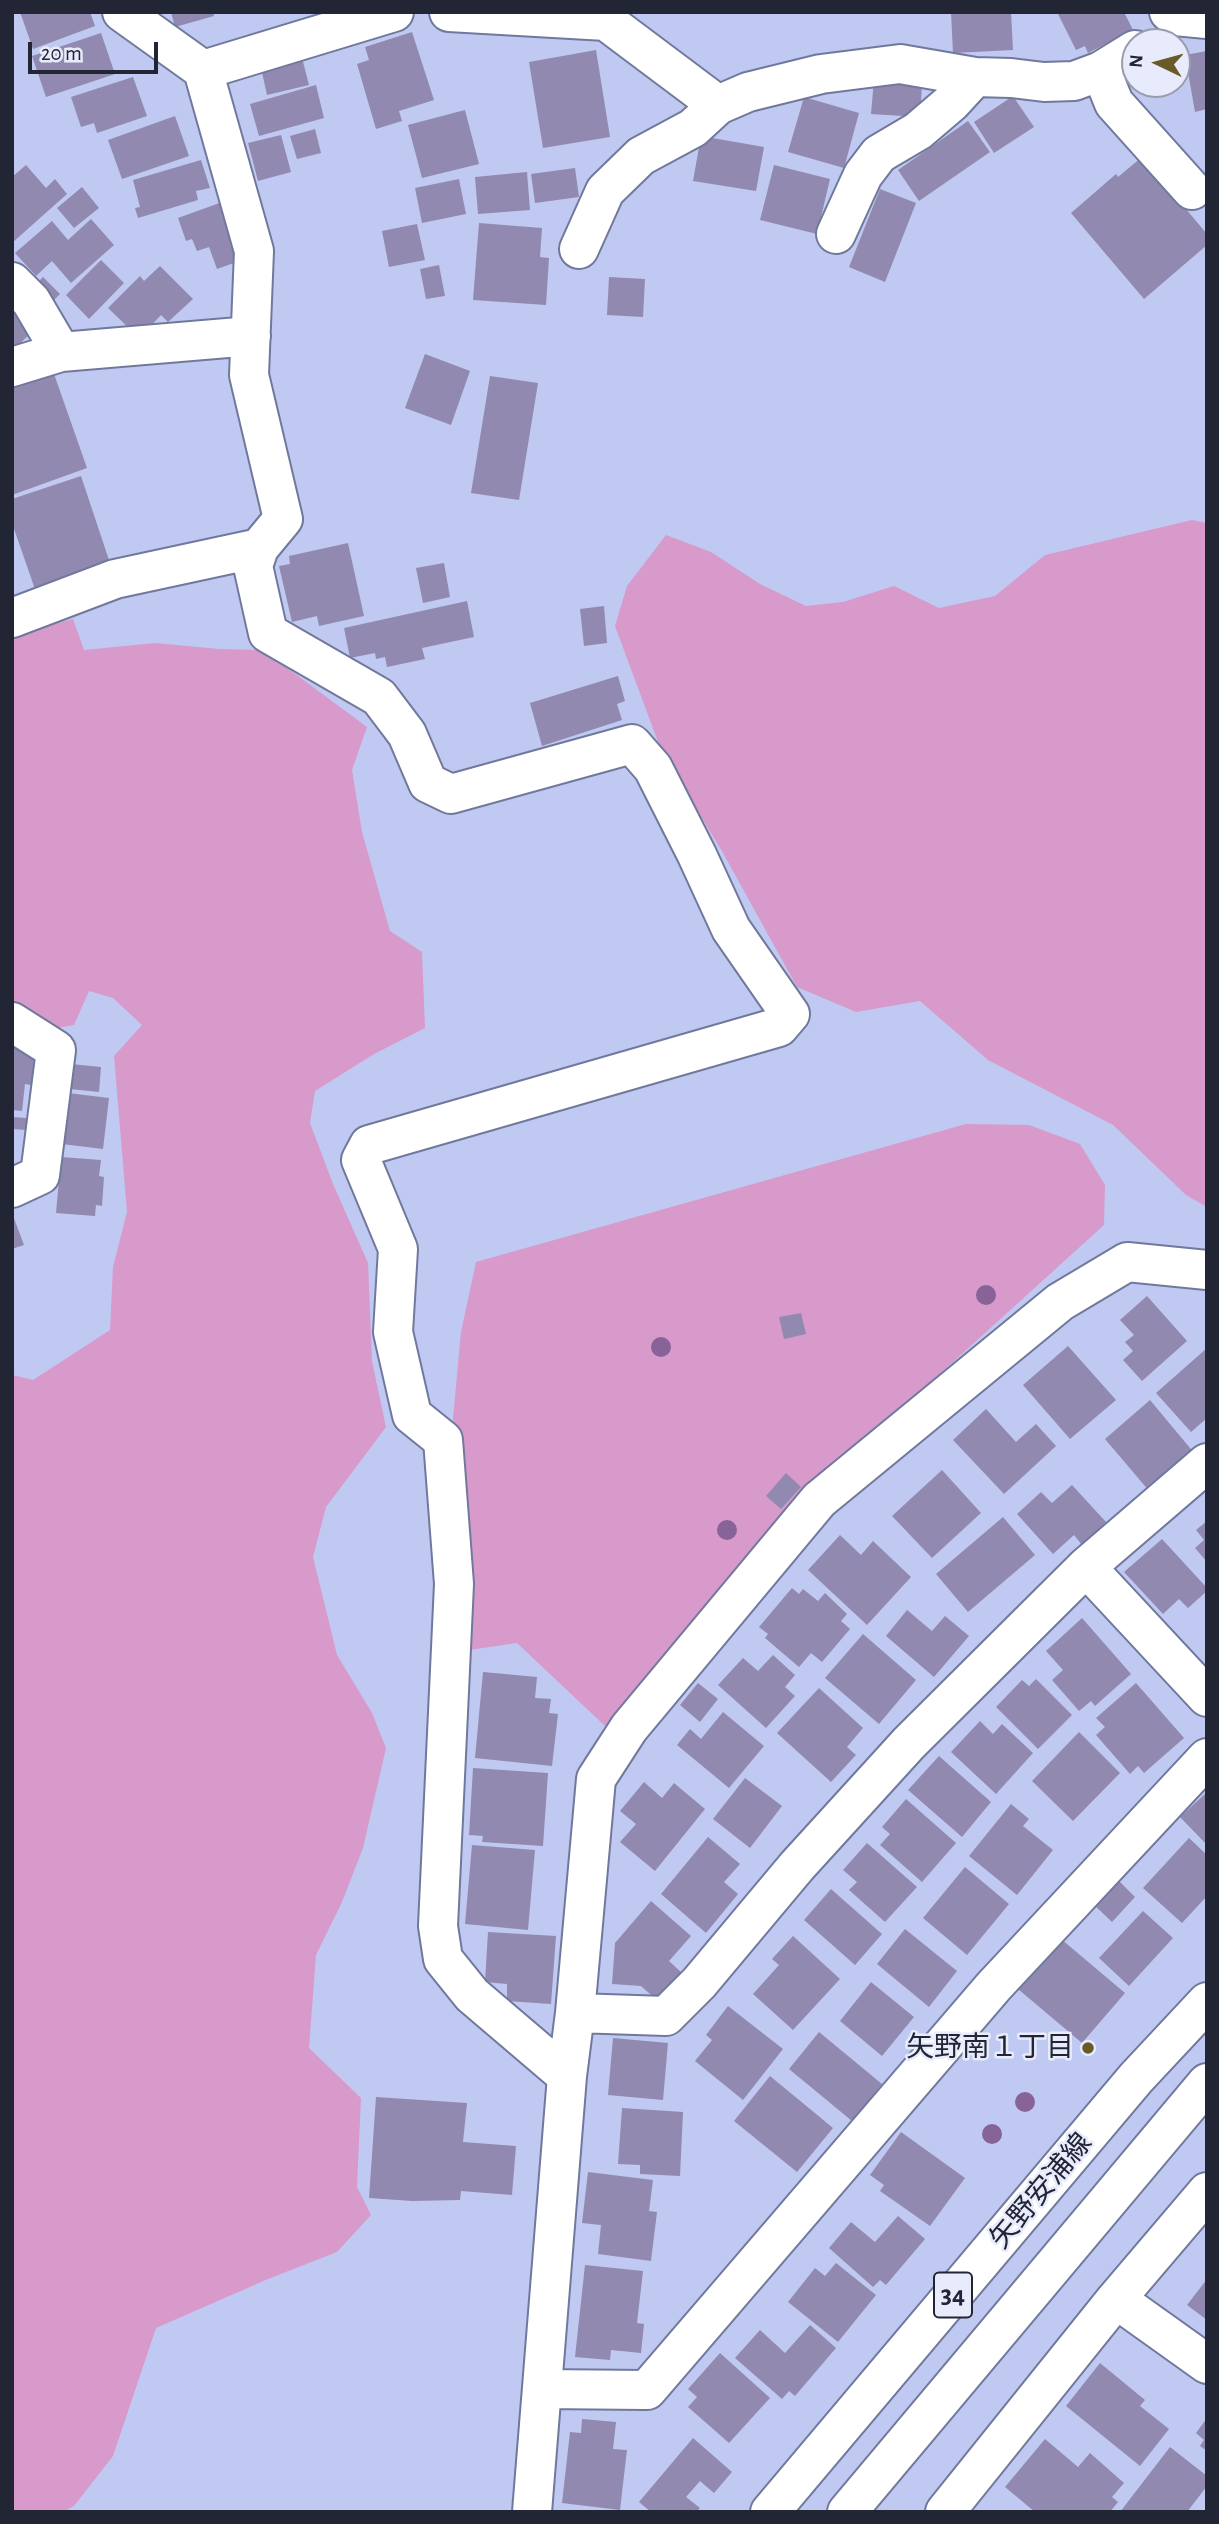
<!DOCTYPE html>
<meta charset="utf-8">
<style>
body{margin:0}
#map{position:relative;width:1219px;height:2524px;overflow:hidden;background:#c0c9f1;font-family:"Alegreya Sans",sans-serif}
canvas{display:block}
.frame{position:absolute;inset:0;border:14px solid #222534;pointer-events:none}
.north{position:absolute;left:1121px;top:28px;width:70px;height:70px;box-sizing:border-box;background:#e7ebfc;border:2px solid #989cac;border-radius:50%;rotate:275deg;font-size:19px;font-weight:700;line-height:28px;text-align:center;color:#222534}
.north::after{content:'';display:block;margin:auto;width:24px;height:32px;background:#695b28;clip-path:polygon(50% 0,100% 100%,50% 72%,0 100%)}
.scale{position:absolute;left:28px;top:42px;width:130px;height:32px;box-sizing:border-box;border:4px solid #222534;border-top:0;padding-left:9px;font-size:21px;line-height:24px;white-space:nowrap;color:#222534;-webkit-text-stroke:5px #e7ebfc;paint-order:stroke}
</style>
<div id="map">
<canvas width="1219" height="2524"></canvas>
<div class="frame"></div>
<div class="north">N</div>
<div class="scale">20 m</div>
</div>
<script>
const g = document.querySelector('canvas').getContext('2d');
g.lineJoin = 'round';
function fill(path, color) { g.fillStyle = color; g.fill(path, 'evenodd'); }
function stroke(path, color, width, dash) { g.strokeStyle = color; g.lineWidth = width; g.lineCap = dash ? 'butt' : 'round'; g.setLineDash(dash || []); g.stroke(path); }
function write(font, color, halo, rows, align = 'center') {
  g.font = font + ' "Alegreya Sans","Noto Sans JP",sans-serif'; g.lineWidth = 5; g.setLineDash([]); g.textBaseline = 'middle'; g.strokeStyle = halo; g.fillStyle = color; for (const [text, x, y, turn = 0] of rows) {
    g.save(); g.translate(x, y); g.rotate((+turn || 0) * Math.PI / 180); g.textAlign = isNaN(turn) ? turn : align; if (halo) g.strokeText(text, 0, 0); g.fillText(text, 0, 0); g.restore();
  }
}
fill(new Path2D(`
 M 1192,520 L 1207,523 L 1207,1207 L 1186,1195 L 1113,1125 L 988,1060 L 920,1001 L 856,1012 L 797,987 L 723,853 L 661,750 L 615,626 L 627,586 L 666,535 L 711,552 L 760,584 L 806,606 L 843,602 L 894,586 L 939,608 L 995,596 L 1045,555 Z
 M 73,619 L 84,650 L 155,643 L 219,649 L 263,650 L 367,727 L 352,770 L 362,832 L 390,931 L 422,952 L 425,1028 L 374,1054 L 315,1091 L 310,1123 L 333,1184 L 368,1263 L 372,1361 L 386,1427 L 326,1507 L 313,1557 L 337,1655 L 372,1713 L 386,1748 L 363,1848 L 342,1902 L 316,1955 L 309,2048 L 361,2098 L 357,2187 L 371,2215 L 337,2252 L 268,2279 L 156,2328 L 113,2456 L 74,2506 L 63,2512 L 13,2512 L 12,1375 L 33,1380 L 110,1330 L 113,1267 L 127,1212 L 114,1056 L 142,1025 L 113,998 L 89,991 L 74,1025 L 57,1028 L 39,1019 L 12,1001 L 12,635 Z
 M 966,1124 L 1029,1125 L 1080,1144 L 1105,1185 L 1104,1225 L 899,1411 L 624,1708 L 605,1726 L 517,1643 L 469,1650 L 452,1429 L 461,1332 L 476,1262 Z`), '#d79acb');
fill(new Path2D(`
 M 20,12 L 90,12 L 95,26 L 33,49 Z
 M 171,12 L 213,12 L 214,16 L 175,27 Z
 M 951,12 L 1011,12 L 1013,50 L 953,53 Z
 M 1057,12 L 1124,12 L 1133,30 L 1088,53 L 1085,46 L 1076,50 Z
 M 412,32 L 434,100 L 399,111 L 402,121 L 376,129 L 357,64 L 369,60 L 365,47 Z
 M 101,33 L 115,74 L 46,97 L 32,56 Z
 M 596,50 L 610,137 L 543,148 L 529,62 Z
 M 1207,51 L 1207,109 L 1195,112 L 1185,55 Z
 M 302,58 L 309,85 L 267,95 L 261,68 Z
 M 133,77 L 147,116 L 97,133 L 94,123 L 81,127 L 71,97 Z
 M 874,79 L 922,84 L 920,117 L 871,114 Z
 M 316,85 L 324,118 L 259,136 L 250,104 Z
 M 1013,96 L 1034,127 L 994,153 L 974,122 Z
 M 804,97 L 859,113 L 844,168 L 788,152 Z
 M 465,110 L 479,164 L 422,178 L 408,125 Z
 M 175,116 L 189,156 L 122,179 L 108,140 Z
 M 968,121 L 990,152 L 919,201 L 898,170 Z
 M 315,129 L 321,153 L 297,159 L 290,136 Z
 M 281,135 L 291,172 L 258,181 L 248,143 Z
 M 701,136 L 764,147 L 756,191 L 693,181 Z
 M 1142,157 L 1207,234 L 1207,245 L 1144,299 L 1071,213 L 1116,174 L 1118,177 Z
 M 201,160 L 210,188 L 196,191 L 198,200 L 138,218 L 135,208 L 140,207 L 133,180 Z
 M 26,165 L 46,188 L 55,179 L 67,194 L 12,243 L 12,177 Z
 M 774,165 L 830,179 L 817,234 L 760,220 Z
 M 575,168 L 579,197 L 535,203 L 531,174 Z
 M 527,172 L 530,210 L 478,214 L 475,177 Z
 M 459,179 L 466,214 L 422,223 L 415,188 Z
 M 82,187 L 99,208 L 74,228 L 57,208 Z
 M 880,189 L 916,203 L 885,282 L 849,267 Z
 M 225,201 L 245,259 L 217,269 L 209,247 L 197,251 L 192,239 L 186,241 L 178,218 Z
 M 91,219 L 114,245 L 71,283 L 52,261 L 36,276 L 15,253 L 52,221 L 68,240 Z
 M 479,223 L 542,228 L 540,257 L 549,258 L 546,305 L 473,300 Z
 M 417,224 L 425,260 L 389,267 L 382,231 Z
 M 101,260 L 124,283 L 89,319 L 66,295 Z
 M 439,265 L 445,296 L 426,299 L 420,269 Z
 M 160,266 L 193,299 L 168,322 L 161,315 L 144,333 L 133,332 L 108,308 L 140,276 L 144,281 Z
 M 43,277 L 60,294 L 49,305 L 32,288 Z
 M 609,277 L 645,279 L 643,317 L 607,315 Z
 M 14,310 L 33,331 L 12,351 L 12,312 Z
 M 425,354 L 470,371 L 451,425 L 405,408 Z
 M 53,371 L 87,468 L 12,495 L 12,386 Z
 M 490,376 L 538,383 L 519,500 L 471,493 Z
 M 81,476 L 112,569 L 37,595 L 12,523 L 12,499 Z
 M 348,543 L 364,616 L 319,626 L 317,616 L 292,622 L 279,566 L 290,564 L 289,556 Z
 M 444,563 L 450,597 L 423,603 L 416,568 Z
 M 467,601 L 474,637 L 422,648 L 425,659 L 387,667 L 385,657 L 376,659 L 375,653 L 350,658 L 344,628 Z
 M 604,606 L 607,643 L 584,646 L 580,609 Z
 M 618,676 L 625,701 L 617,704 L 622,720 L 542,746 L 530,703 Z
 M 12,1042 L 42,1046 L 37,1086 L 25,1084 L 22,1111 L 12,1110 Z
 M 71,1064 L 101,1067 L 99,1092 L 70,1089 Z
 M 68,1093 L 109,1098 L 103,1149 L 62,1144 Z
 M 12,1117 L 27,1118 L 26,1130 L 12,1129 Z
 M 61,1157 L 101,1160 L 99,1176 L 104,1177 L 102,1206 L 96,1205 L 95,1216 L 56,1213 Z
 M 12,1213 L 24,1245 L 12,1249 Z
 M 1147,1296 L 1187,1341 L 1142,1381 L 1123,1360 L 1133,1351 L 1125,1342 L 1134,1335 L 1120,1320 Z
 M 801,1313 L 806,1334 L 784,1339 L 779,1317 Z
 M 1068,1346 L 1116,1400 L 1070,1439 L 1023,1385 Z
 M 1207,1348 L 1207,1418 L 1191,1432 L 1156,1393 Z
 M 1150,1400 L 1195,1454 L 1150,1492 L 1105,1439 Z
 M 986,1409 L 1016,1442 L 1036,1424 L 1056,1446 L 1004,1494 L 953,1440 Z
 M 942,1470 L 981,1513 L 932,1558 L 892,1516 Z
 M 786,1473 L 801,1487 L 781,1509 L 766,1496 Z
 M 1072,1485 L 1106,1522 L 1082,1545 L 1074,1535 L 1053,1554 L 1017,1514 L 1041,1492 L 1052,1503 Z
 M 1003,1517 L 1035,1555 L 968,1612 L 936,1574 Z
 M 1207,1521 L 1207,1562 L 1195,1548 L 1204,1540 L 1196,1530 Z
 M 840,1535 L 861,1555 L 873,1541 L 911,1577 L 867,1625 L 808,1570 Z
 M 1162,1539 L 1207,1588 L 1207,1591 L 1188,1608 L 1179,1599 L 1163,1614 L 1124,1572 Z
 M 792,1588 L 799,1594 L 803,1589 L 818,1601 L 825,1593 L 847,1614 L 841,1621 L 850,1629 L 822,1662 L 811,1653 L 799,1667 L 765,1638 L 768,1634 L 759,1627 Z
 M 907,1610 L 932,1631 L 945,1616 L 969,1636 L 934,1677 L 886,1636 Z
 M 1082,1618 L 1131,1674 L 1095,1706 L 1091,1701 L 1079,1711 L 1052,1680 L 1063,1670 L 1046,1651 Z
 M 863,1634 L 916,1680 L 879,1724 L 825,1678 Z
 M 773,1655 L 795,1675 L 785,1687 L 795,1696 L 766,1728 L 718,1685 L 743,1658 L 758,1671 Z
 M 483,1672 L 537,1677 L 535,1698 L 551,1699 L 549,1713 L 558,1714 L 552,1766 L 475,1758 Z
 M 1036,1679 L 1072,1715 L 1038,1749 L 996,1707 L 1022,1680 L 1029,1686 Z
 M 698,1683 L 718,1699 L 700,1722 L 680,1705 Z
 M 1136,1683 L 1184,1738 L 1144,1773 L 1138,1766 L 1130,1774 L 1096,1735 L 1105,1727 L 1096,1718 Z
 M 819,1688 L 863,1728 L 847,1747 L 856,1755 L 831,1782 L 777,1733 Z
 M 723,1712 L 764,1746 L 729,1788 L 677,1745 L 690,1729 L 701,1739 Z
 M 980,1721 L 993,1734 L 1002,1724 L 1033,1753 L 996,1794 L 951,1752 Z
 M 1079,1732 L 1120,1773 L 1073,1821 L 1032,1781 Z
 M 939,1756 L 991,1802 L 962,1837 L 908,1790 Z
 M 473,1768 L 548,1773 L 543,1846 L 482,1842 L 483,1836 L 469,1835 Z
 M 745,1778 L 782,1806 L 750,1848 L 713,1819 Z
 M 644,1782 L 662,1798 L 674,1783 L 705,1809 L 655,1871 L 620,1842 L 636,1824 L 620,1811 Z
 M 1207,1792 L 1207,1845 L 1180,1817 Z
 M 906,1799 L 956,1843 L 922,1882 L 880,1845 L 890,1834 L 882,1827 Z
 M 1011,1804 L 1029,1819 L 1023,1826 L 1053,1850 L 1017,1895 L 969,1856 Z
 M 708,1837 L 740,1864 L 724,1882 L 738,1894 L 706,1933 L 661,1894 Z
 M 1189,1838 L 1207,1855 L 1207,1896 L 1182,1923 L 1143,1888 Z
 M 867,1843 L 917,1887 L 885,1922 L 849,1890 L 857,1882 L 843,1870 Z
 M 472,1845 L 535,1850 L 528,1930 L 465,1924 Z
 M 965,1867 L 1009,1904 L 967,1955 L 923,1918 Z
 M 1115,1877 L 1135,1897 L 1112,1922 L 1090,1901 Z
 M 831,1889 L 882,1934 L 855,1965 L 804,1920 Z
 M 651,1901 L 691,1936 L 669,1961 L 682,1973 L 658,2001 L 641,1986 L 612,1984 L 615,1943 Z
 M 1143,1911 L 1173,1938 L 1129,1986 L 1099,1958 Z
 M 905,1929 L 957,1971 L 929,2007 L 877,1964 Z
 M 488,1932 L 556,1936 L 551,2004 L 507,2001 L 507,1984 L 485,1982 Z
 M 793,1936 L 840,1979 L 793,2030 L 753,1994 L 779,1965 L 772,1959 Z
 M 1061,1939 L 1125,1993 L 1082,2043 L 1018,1989 Z
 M 871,1982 L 914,2017 L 882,2056 L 840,2021 Z
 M 728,2006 L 783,2049 L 743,2100 L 695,2061 L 712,2040 L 706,2035 Z
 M 819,2032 L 882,2084 L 852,2121 L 789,2069 Z
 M 613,2038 L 668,2043 L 663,2100 L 608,2095 Z
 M 770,2076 L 833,2128 L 797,2172 L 734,2121 Z
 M 376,2097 L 467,2103 L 463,2142 L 516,2146 L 512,2195 L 461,2191 L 460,2200 L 412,2201 L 369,2198 Z
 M 622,2108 L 683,2112 L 680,2176 L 640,2174 L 640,2165 L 618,2164 Z
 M 901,2132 L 965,2178 L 930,2226 L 880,2191 L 884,2185 L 870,2175 Z
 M 588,2172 L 653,2180 L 649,2211 L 657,2212 L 651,2261 L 598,2254 L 601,2225 L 582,2223 Z
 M 898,2216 L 925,2239 L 886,2285 L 880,2280 L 873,2287 L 829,2248 L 851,2222 L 875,2242 Z
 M 836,2263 L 876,2295 L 838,2342 L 788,2302 L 815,2268 L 825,2276 Z
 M 585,2265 L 643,2271 L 637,2323 L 644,2324 L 641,2353 L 611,2350 L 610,2360 L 575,2357 Z
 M 1207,2279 L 1207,2320 L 1187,2305 Z
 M 810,2325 L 836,2348 L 795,2396 L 789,2391 L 782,2399 L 735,2358 L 760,2330 L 785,2353 Z
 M 720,2353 L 770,2398 L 729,2443 L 688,2407 L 697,2397 L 688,2389 Z
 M 1100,2363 L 1145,2400 L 1140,2406 L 1169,2429 L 1140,2466 L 1066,2406 Z
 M 1207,2418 L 1207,2451 L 1200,2446 L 1204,2440 L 1196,2433 Z
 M 582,2419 L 616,2422 L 613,2449 L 627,2450 L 620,2510 L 562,2503 L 570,2432 L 581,2433 Z
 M 693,2438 L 732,2472 L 714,2493 L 700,2481 L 686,2497 L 700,2508 L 696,2512 L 651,2512 L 639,2502 Z
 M 1045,2439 L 1078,2467 L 1090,2453 L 1124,2483 L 1112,2497 L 1118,2502 L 1110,2512 L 1035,2512 L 1005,2487 Z
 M 1170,2447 L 1207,2476 L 1207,2486 L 1187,2512 L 1120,2512 Z`), '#9189af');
const minor = new Path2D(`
 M 122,12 L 203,70 L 254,251 L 249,375 L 283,519 L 259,548 L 253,566 L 268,633 L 379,697 L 407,734 L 428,783 L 451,794 L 632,744 L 653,768 L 697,855 L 731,929 L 790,1014 L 779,1027 L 369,1145 L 361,1160 L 398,1249 L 393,1332 L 412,1415 L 443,1440 L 454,1584 L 438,1926 L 443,1959 L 472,1995 L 567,2076
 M 449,12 L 606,21 L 718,105 L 748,92 L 821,74 L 900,64 L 975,77 L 1011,78 L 1044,82 L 1074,81 L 1101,71 L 1135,50
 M 1169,12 L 1175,16 L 1207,19
 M 203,70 L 394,12
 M 1101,71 L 1114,103 L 1192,190
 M 836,234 L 863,175 L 879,154 L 918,131 L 952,102 L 975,77
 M 579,249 L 605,191 L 641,156 L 693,128 L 718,105
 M 12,282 L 31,301 L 61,352
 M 12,367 L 61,352 L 251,336
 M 12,618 L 115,579 L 259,548
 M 12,1022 L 56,1050 L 40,1175 L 12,1188
 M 1086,1567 L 1207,1697
 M 575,2013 L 666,2016 L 699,1983 L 797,1866 L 909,1743 L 1086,1567 L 1207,1463
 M 1116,2299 L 1207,2364
 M 542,2389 L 647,2390 L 994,1986 L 1207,1758
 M 532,2512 L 567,2076 L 575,2013 L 596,1779 L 629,1728 L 819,1500 L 1060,1302 L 1127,1262 L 1207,1270
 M 945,2512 L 1116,2299 L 1207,2192`);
const major = new Path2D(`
 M 770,2512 L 1136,2078 L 1207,2002
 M 847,2512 L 1207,2083`);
stroke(minor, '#70799c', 42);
stroke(major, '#70799c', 42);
stroke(minor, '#fff', 38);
stroke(major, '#fff', 38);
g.fillStyle = '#876398';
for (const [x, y] of [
 [986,1295],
 [661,1347],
 [727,1530],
 [1025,2102],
 [992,2134]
]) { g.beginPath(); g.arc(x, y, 10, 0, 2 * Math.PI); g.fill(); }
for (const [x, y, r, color] of [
 [1088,2048,7,"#695b28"]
]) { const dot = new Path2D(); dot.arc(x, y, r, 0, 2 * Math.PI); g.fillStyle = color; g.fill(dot); stroke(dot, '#e7ebfc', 2.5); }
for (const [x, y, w] of [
 [953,2295,38]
]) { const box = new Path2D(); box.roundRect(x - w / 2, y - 22.5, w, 45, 5); g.fillStyle = '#e7ebfc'; g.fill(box); stroke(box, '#222534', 2); }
write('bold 26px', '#222534', null, [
 ["34",953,2295]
]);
write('28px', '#222534', '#e7ebfc', [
 ["矢野南１丁目",1074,2048]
], 'right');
write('28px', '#222534', '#e7ebfc', [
 ["矢野安浦線",1041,2191,-50]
]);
</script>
